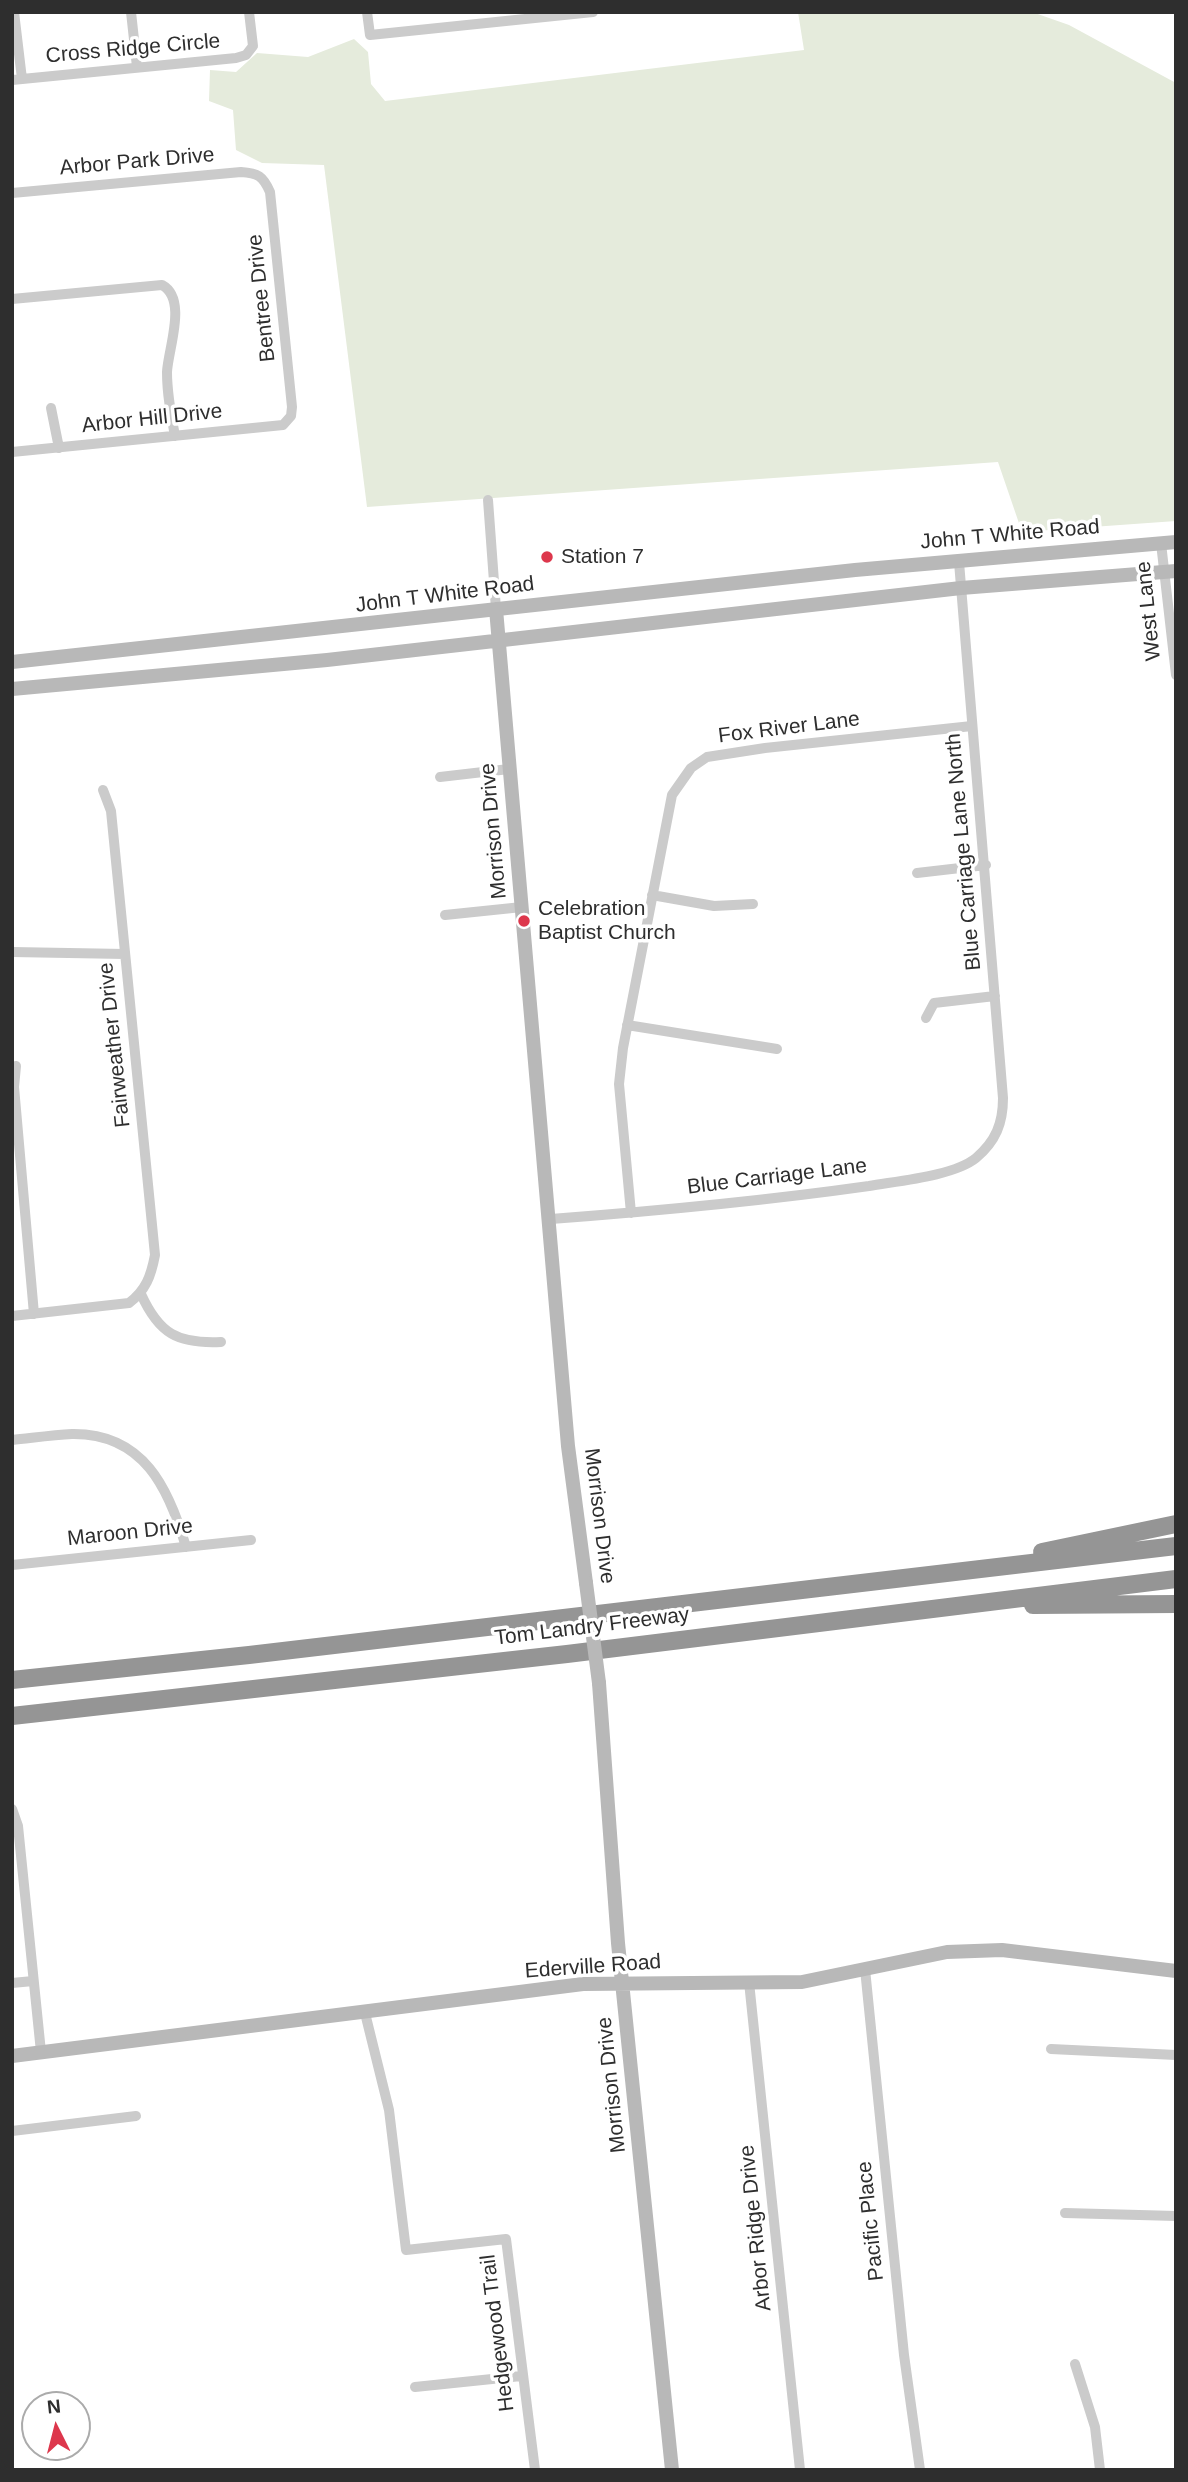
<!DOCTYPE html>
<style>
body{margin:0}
#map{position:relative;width:1188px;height:2482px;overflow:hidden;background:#fff;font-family:Helvetica,sans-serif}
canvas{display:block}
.frame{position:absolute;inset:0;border:14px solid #2e2e2e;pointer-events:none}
.north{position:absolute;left:21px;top:2391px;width:70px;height:70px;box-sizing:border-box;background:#fff;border:2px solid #ababab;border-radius:50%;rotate:354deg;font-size:19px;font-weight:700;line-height:28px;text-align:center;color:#2e2e2e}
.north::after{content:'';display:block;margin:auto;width:24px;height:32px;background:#dd374c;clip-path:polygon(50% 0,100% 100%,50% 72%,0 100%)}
</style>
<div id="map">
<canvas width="1188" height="2482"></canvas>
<div class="frame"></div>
<div class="north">N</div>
</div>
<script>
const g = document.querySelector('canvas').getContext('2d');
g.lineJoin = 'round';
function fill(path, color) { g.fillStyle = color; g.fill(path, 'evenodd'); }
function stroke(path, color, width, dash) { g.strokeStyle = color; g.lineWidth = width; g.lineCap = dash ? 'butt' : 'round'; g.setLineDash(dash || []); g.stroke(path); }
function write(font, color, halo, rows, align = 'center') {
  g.font = font + ' Helvetica,sans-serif'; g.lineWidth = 7; g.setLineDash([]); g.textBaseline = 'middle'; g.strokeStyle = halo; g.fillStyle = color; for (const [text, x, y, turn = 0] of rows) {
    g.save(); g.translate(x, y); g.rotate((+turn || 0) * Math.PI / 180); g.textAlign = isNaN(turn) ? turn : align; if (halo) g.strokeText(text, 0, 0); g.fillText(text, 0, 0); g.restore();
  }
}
fill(new Path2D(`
 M 798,12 L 1032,12 L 1069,25 L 1176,83 L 1176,521 L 1022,532 L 998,462 L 367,507 L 324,165 L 262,163 L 236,150 L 233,110 L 209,101 L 210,70 L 236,72 L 257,53 L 308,57 L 354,39 L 368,52 L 371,84 L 385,101 L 804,50 Z`), '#e5ebdc');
stroke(new Path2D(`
 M 14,12 L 22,79
 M 131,12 L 137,67
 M 367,12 L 370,35 L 593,12
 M 12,80 L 236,58 L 246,55 L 253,46 L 249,12
 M 12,193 L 241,172 C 258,173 263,176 270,192 L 292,407 L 291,416 L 283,425 L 12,452
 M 12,299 L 162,285 C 188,299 168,349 167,372 C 167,394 171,415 175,436
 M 51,408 L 59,448
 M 488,500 L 496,609
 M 1161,543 L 1176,675
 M 440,777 L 509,769
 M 917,873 L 986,865
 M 652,895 L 714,906 L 753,904
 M 445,915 L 522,907
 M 12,952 L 125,954
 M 926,1018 L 934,1003 L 995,996
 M 627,1025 L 777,1049
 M 16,1066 L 14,1087 L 34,1314
 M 631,1213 L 619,1084 L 623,1048 L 672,795 L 691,768 L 707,757 L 765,748 L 972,726
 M 551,1219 C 657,1211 763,1201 869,1186 C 897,1181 954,1176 976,1158 C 996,1141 1003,1123 1003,1098 L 959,562
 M 141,1294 C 159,1334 178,1344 221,1342
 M 12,1316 L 129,1303 C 146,1290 151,1276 155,1255 L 111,811 L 103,790
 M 12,1440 C 32,1438 52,1435 72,1434 C 144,1433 169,1489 186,1547
 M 12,1565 L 251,1540
 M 12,1809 L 18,1826 L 41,2052
 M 865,1969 L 904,2355 L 920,2470
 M 749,1982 L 800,2470
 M 12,1983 L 33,1981
 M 365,2013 L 389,2110 L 406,2250 L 506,2239 L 535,2470
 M 1051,2049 L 1176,2055
 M 12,2131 L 136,2116
 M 1065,2213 L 1176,2216
 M 1075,2364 L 1095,2427 L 1100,2470
 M 415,2387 L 521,2376`), '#cbcbcb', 10);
stroke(new Path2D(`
 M 496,609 L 568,1446 L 586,1583
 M 12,662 L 855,570 L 1176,542
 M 12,689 L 327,660 L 961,588 L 1176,571
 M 599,1683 L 618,1943 L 672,2470
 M 12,2056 L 583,1984 L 802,1982 L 947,1952 L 1002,1950 L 1176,1971`), '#b8b8b8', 14);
stroke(new Path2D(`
 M 1042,1552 L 1176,1524
 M 1033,1605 L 1176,1604
 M 12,1680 L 249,1655 L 1176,1546
 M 12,1716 L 567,1654 L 1176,1579`), '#959595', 18);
stroke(new Path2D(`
 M 586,1583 L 599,1683`), '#b8b8b8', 14);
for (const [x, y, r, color] of [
 [547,557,7,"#dd374c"],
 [524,921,7,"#dd374c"]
]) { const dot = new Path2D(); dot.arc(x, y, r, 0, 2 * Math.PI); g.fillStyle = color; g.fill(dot); stroke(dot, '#fff', 2.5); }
write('21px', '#2e2e2e', '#fff', [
 ["Cross Ridge Circle",133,49,-5],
 ["Arbor Park Drive",137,162,-5],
 ["Bentree Drive",262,298,-96],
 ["Arbor Hill Drive",152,419,-6],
 ["John T White Road",1010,535,-5],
 ["John T White Road",445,595,-7],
 ["West Lane",1149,611,-96],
 ["Fox River Lane",789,728,-7],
 ["Morrison Drive",494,831,-95],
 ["Blue Carriage Lane North",964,852,-95],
 ["Fairweather Drive",115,1045,-96],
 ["Blue Carriage Lane",777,1177,-7],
 ["Morrison Drive",599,1516,83],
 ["Maroon Drive",130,1533,-6],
 ["Tom Landry Freeway",592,1627,-7],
 ["Ederville Road",593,1967,-4],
 ["Morrison Drive",612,2085,-96],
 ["Pacific Place",871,2221,-96],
 ["Arbor Ridge Drive",756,2228,-96],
 ["Hedgewood Trail",498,2333,-97]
]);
write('21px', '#2e2e2e', '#fff', [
 ["Station 7",561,557],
 ["Celebration",538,909],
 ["Baptist Church",538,933]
], 'left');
</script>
